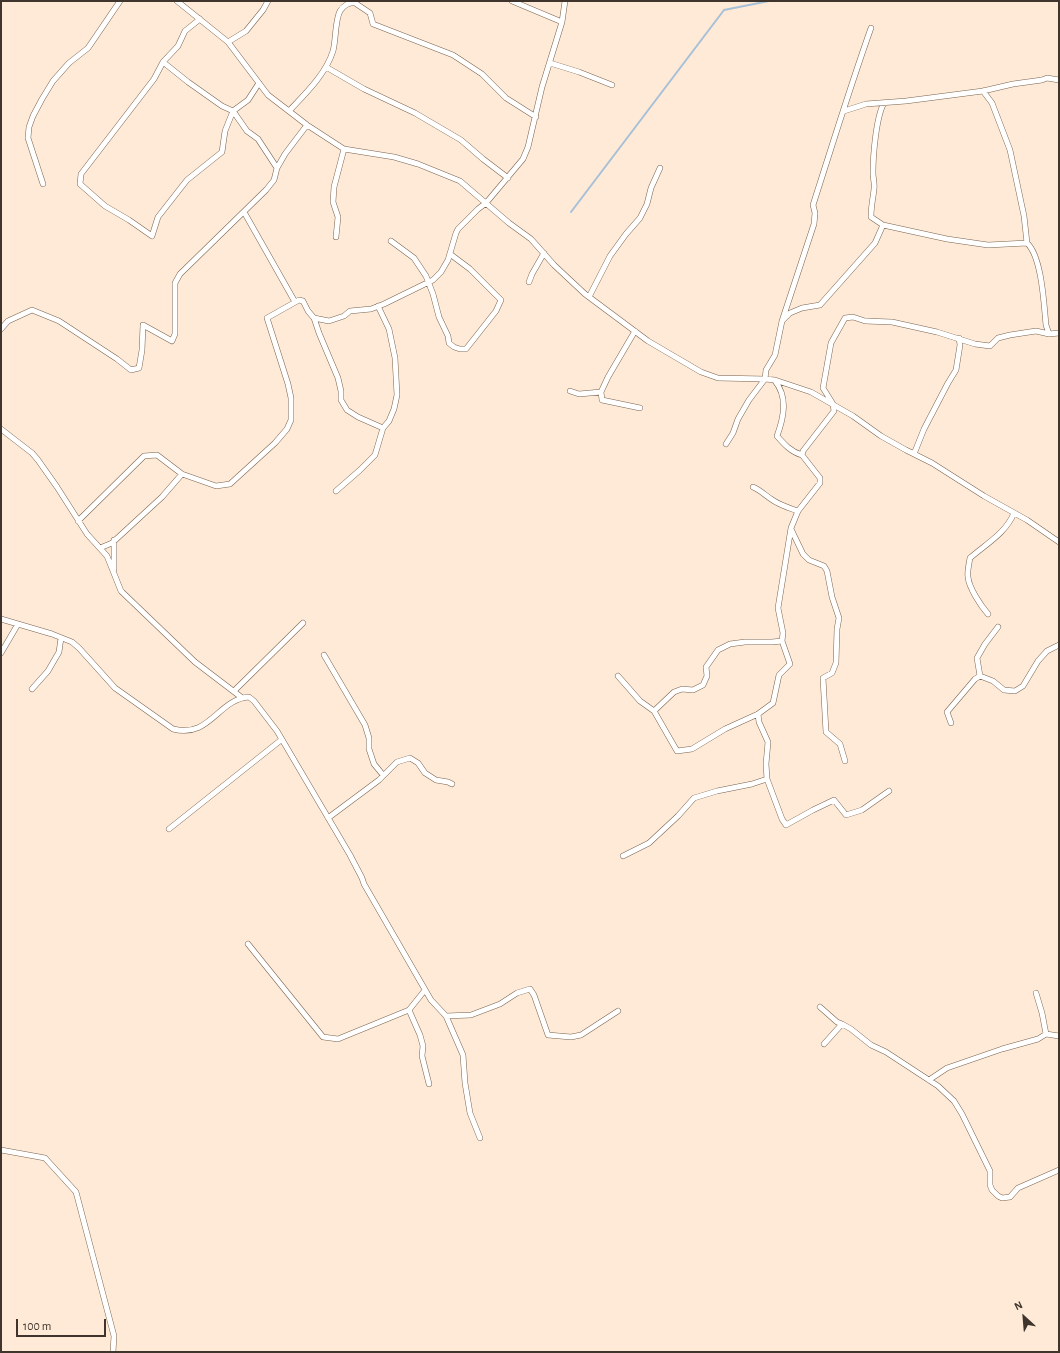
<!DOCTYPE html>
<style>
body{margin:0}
#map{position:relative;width:1060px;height:1353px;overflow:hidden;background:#feead7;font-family:"Alegreya Sans",sans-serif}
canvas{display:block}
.frame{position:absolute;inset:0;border:2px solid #3f352c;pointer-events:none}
.north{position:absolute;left:1004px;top:1297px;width:40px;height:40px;-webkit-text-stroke:3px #feead7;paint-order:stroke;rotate:334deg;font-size:11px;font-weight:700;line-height:16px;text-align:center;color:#3f352c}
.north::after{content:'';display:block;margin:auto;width:14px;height:18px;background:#3f352c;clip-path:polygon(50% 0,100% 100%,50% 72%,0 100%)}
.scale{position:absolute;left:16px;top:1319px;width:90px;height:18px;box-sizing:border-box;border:2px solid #3f352c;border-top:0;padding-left:5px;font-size:12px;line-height:14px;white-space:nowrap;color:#3f352c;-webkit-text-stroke:3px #feead7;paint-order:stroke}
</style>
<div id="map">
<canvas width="1060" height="1353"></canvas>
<div class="frame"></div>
<div class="north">N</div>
<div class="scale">100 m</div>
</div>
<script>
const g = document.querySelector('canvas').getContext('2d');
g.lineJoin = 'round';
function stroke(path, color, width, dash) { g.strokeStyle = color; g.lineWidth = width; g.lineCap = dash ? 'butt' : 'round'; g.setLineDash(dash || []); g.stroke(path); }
stroke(new Path2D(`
 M 571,212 L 724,10 L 769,1`), '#a7c0d7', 2);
const minor = new Path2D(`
 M 177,1 L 228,42 L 268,95 L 307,125 L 344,149 L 394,157 L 418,164 L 460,181 L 509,223 L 531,239 L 554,265 L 585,294 L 648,341 L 701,372 L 718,378 L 765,379 L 775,380 L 811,392 L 853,416 L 881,436 L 906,450 L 932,463 L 984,496 L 1027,520 L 1059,542
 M 512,1 L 562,22
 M 355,3 L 370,13 L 373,24 L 453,55 L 482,74 L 506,98 L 536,117
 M 200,19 L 185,31 L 178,46 L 163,62 L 154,79 L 81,174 L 80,184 L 105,206 L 129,220 L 152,236 L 158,217 L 187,180 L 222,152 L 225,131 L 233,111 L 248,100 L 259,83
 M 228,42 L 246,31 L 263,10 L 268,1
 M 163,62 L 188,82 L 222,106 L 233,111 L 247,131 L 258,139 L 277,168
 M 550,63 L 579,72 L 612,85
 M 326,67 L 364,89 L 415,113 L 461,140 L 483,159 L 508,178
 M 289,111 C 305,94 326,74 333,51 C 336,40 335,20 340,11 C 343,6 349,2 355,3 L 356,1
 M 844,111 L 866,104 L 906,101 L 983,91 L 1013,84 L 1042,80 L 1047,78 L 1059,80
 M 43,184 L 28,138 L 29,127 L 33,116 L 42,99 L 53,81 L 69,63 L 88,48 L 120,1
 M 244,212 L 295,302
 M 883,225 L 871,217 C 871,206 873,199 874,189 C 875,184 873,179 873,173 C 873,156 876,117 884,103
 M 336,237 L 338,217 L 333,202 L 334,187 L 344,149
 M 391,241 L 414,258 L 426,276 L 433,294 L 439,317 L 448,336 L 449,343 L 454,347 L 460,349 L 466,349 L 496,311 L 501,300 L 470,269 L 450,254
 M 1027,243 C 1042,257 1044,305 1046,325 L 1049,334 L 1059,333
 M 529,282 L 532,274 L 544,253
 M 589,297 L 610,256 L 626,234 L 640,218 L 647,204 L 651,188 L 660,168
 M 314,318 L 319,333 L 338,378 L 341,391 L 341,400 L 347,410 L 358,417 L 383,428
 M 782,321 L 790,313 L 802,308 L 820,305 L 875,243 L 883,225 L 947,239 L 988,245 L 1027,243 L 1024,216 L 1010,150 L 992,103 L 983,91
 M 1,329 L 8,321 L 32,310 L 59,321 L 117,359 L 131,370 L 139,368 L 142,350 L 143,325 L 172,341 L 175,334 L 175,283 L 180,274 L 266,190 L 274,180 L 277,168 L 285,154 L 307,125
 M 775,381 C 788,397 784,417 777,436 C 784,444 791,452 802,455
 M 570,391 L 579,394 L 601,392 L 608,377 L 635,331
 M 601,392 L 602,400 L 640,408
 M 1,429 L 32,453 L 38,460 L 57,487 L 87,534 L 107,556 L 121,591 L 195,662 L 241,697
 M 726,444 L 733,433 L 738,419 L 749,400 L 765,379 L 766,370 L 775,355 L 782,321 L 814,224 L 815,213 L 813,205 C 832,146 850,87 871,28
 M 914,454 L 924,429 L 948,383 L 956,370 L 960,345 L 959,338
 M 753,487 C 760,490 765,495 771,499 C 779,505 789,508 798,511 L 820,483 L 820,478 L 802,455 L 803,451 L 834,411 L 833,404 L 823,388 L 831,343 L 845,318 L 853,317 L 865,321 L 892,322 L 937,332 L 975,344 L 990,346 L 998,338 L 1010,335 L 1036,331 L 1049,334
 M 336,491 L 360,470 L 375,455 L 383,428 L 389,421 L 394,409 L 397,395 L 395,358 L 389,329 L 378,306
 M 78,521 L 144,456 L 157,455 L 182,474 L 216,486 L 230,484 L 275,443 L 287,429 L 291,420 L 291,398 L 288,384 L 267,318 L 299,300 L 303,301 L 308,311 L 314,318 L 329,321 L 344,316 L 350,311 L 371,309 L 384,304 L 433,280 L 441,272 L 448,260 L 456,233 L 458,229 L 478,209 L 486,203 L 523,159 L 528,147 L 542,87 L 562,22 L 565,1
 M 791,529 L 803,554 L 809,560 L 824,566 L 827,571 L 832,597 L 839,618 L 837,629 L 836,663 L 832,673 L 823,678 L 826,732 L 840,744 L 845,761
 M 100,548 L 112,543 L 162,497 L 182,474
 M 114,569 L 114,540
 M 988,614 C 981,606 969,588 968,577 C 967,572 969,564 970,558 C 986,544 1006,533 1014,513
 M 1,619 L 52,634 L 72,642 L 79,648 L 115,688 L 173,729 C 210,739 218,699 249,697 L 254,701 L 277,731 L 350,855 L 362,878 L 364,884 L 431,1000 L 446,1016 L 463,1055 L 465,1083 L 470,1113 L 480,1138
 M 998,627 L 985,644 L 977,658 L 980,676 L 993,681 L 1004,690 L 1015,691 L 1023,686 L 1038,661 L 1047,651 L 1059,645
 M 1,653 L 18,624
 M 324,655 L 365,725 L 369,738 L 369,749 L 374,764 L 383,775
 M 618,676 L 640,701 L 654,711 L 674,692 L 682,689 L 693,690 L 703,685 L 707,676 L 706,667 L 718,650 L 730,644 L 745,642 L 772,642 L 782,641 L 783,633 L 778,608 L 791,528 L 798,511
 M 32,689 L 48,671 L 59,652 L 61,638
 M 234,691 L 303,623
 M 654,711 L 677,751 L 692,749 L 725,729 L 758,714 L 773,703 L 779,675 L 790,664 L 782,641
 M 758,714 L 759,722 L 768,742 L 766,764 L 767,779 L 782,819 L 786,825 L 813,810 L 834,800 L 846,815 L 862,810 L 889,791
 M 951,723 L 947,712 L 975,679 L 980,676
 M 328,818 L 379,780 L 397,762 L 410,758 L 418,763 L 425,773 L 436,780 L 448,782 L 452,784
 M 169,829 L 281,740
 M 623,856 L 649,843 L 678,816 L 694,798 L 717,791 L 752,784 L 767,779
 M 248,944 L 323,1037 L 338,1039 L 409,1010 L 425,990
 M 820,1007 L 837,1022 L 842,1024
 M 409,1010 L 420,1035 L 423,1046 L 422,1056 L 429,1084
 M 446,1016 L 471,1015 L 500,1004 L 517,993 L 530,989 L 534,995 L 548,1035 L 571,1037 L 581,1035 L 618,1011
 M 1046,1034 L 1059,1036
 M 824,1044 L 842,1024 L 851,1029 L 871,1045 L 886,1052 L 938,1086 L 954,1101 L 962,1114 L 990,1171 L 990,1185 L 992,1190 L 998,1196 L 1002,1198 L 1010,1197 L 1018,1188 L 1059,1170
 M 929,1080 L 947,1068 L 1002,1049 L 1038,1039 L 1046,1034 L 1042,1013 L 1036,993
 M 1,1150 L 45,1158 L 76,1192 L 114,1336 L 113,1352`);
stroke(minor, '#79634e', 6);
stroke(minor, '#fff', 5);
</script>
